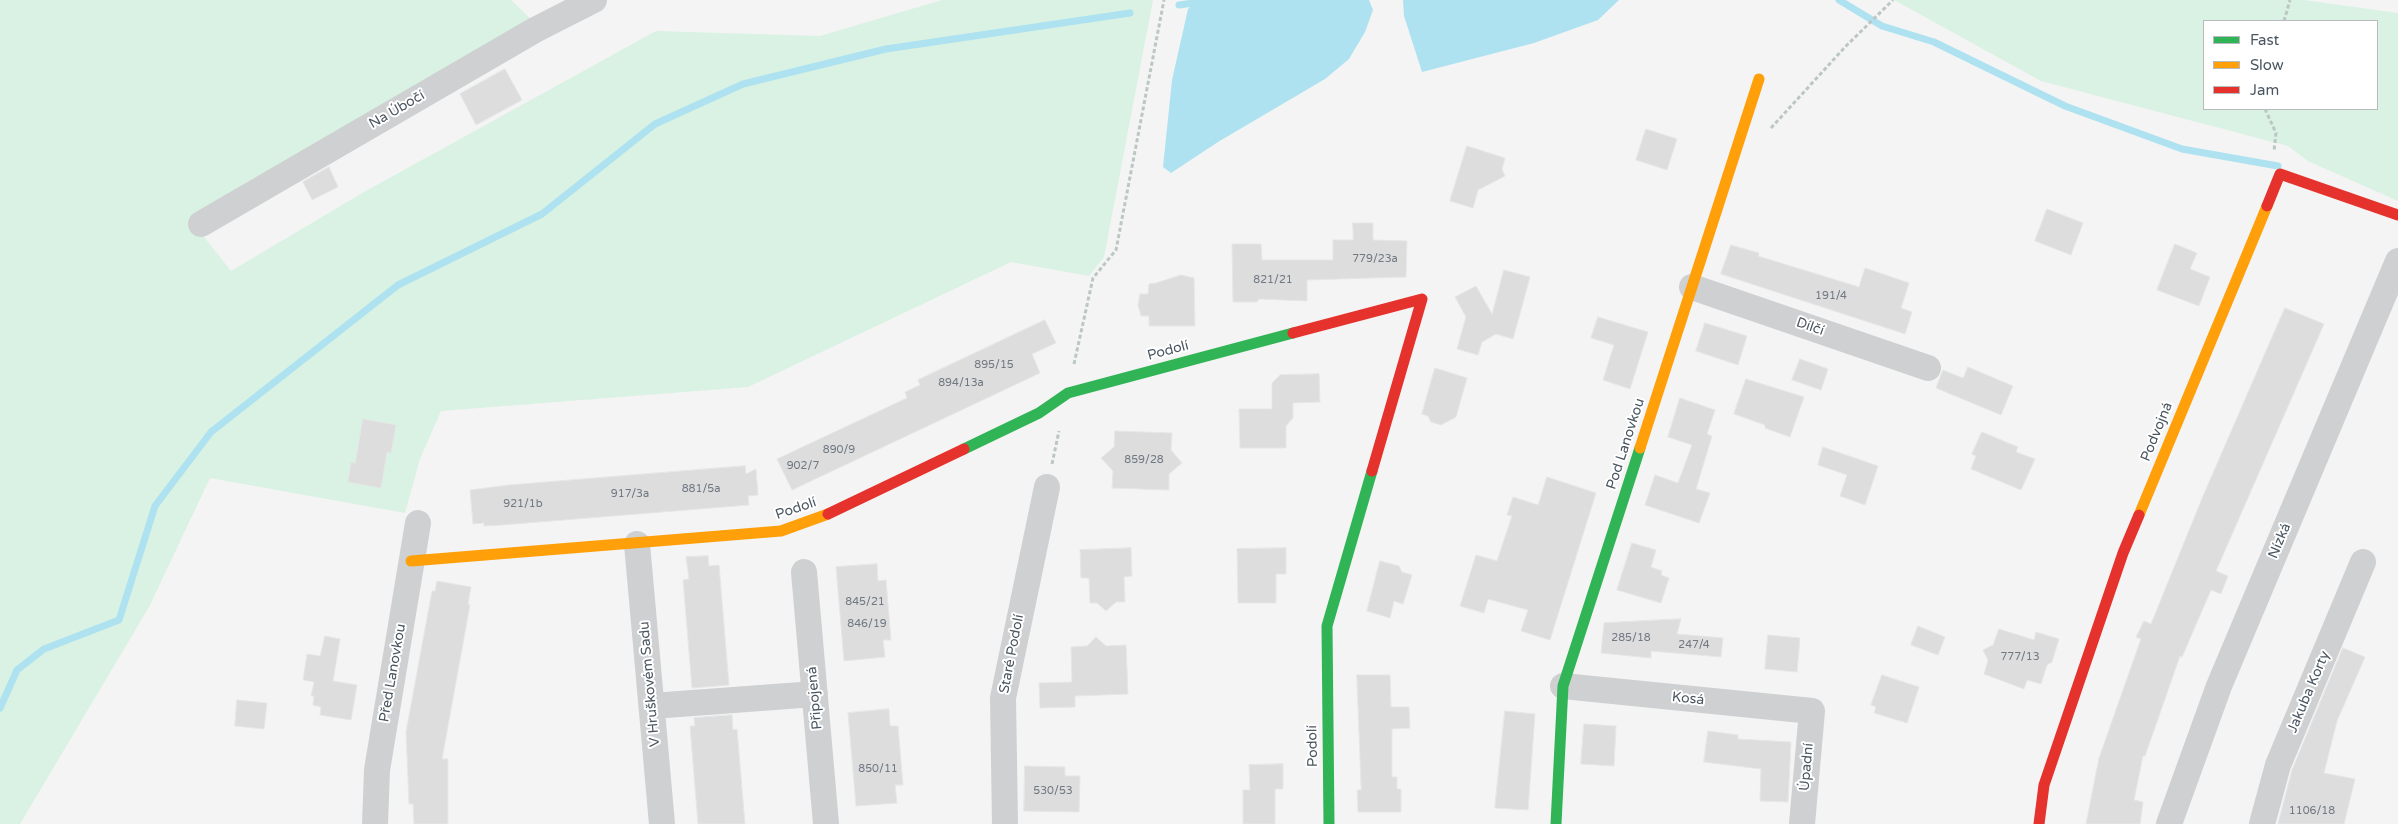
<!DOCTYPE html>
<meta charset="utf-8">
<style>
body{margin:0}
#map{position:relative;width:2398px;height:824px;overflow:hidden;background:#f4f4f4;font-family:"Varela Round",sans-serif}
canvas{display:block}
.legend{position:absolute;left:2203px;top:20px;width:175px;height:90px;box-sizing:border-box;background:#fff;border:1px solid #b7bbc0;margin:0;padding:6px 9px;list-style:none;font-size:15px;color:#4a5661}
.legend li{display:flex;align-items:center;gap:10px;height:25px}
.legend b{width:25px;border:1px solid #b7bbc0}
</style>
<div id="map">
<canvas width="2398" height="824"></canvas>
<ul class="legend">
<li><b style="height:6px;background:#30b455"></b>Fast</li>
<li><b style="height:6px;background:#ff9f0a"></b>Slow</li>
<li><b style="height:6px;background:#e5322d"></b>Jam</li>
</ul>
</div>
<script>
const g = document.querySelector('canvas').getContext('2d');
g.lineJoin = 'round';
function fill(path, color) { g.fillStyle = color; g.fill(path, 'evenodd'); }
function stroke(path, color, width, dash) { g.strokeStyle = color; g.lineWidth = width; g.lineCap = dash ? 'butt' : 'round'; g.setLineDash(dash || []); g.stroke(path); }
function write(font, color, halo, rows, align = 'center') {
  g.font = font + ' "Varela Round",sans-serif'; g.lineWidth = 4; g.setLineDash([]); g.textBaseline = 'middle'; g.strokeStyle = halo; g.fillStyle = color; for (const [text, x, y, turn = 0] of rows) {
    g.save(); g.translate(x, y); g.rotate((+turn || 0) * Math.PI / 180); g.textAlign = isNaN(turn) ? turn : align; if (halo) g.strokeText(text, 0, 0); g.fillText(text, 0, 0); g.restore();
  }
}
fill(new Path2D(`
 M 0,0 L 511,0 L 534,22 L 193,223 L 231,271 L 364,192 L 656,31 L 820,36 L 942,0 L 1153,0 L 1104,257 L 1089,276 L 1011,262 L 748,387 L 441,411 L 420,459 L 405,513 L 210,478 L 149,607 L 20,824 L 0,824 Z
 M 1894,0 L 2304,0 L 2398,13 L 2398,201 L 2308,161 L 2288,146 L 2041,81 ZM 2204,21 L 2377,21 L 2377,109 L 2204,109 Z`), '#d9f2e3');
fill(new Path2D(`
 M 1198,0 L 1369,0 L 1373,10 L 1365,32 L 1349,59 L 1325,79 L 1218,142 L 1171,173 L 1163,167 L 1172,80 L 1188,9 Z
 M 1403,0 L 1619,0 L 1598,20 L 1534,43 L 1422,72 L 1404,16 Z`), '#aee2f0');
stroke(new Path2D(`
 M 1839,0 L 1882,26 L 1934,42 L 2065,106 L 2182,149 L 2278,166
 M 1179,5 L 1214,0
 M 0,708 L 17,670 L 44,649 L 119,620 L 155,506 L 211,432 L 398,285 L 542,214 L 655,124 L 743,84 L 886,49 L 1130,13`), '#aee2f0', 7);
const building = new Path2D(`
 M 505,69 L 522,100 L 476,125 L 460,94 Z
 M 1646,129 L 1677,139 L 1667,170 L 1636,160 Z
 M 1467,146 L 1505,158 L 1502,169 L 1505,176 L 1478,190 L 1473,208 L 1450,201 Z
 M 329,167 L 338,187 L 312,200 L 303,182 Z
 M 2047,209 L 2083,223 L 2071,255 L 2035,241 Z
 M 1353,223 L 1373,223 L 1373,240 L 1407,241 L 1406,277 L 1307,280 L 1307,301 L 1259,299 L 1257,302 L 1233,302 L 1232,244 L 1261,244 L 1262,260 L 1333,260 L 1333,240 L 1353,240 Z
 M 2175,244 L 2197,253 L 2190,269 L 2210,277 L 2199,306 L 2157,290 Z
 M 1731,245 L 1759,253 L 1758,256 L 1859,287 L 1865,268 L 1909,283 L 1901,308 L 1912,312 L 1905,334 L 1721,274 Z
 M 1504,270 L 1530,277 L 1513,339 L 1496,334 L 1482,342 L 1478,355 L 1457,349 L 1466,317 L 1455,297 L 1476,286 L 1492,314 Z
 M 1181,275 L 1194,278 L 1195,326 L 1149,326 L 1149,316 L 1141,316 L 1138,305 L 1140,294 L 1148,294 L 1149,284 L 1156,283 Z
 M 2285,308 L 2324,324 L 2216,571 L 2228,576 L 2221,594 L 2211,590 L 2182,657 L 2180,656 L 2145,756 L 2143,756 L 2134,800 L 2143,802 L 2140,824 L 2086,824 L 2099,758 L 2141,639 L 2136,637 L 2144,621 L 2151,624 L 2203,496 Z
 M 1598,317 L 1648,332 L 1630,389 L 1603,380 L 1614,345 L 1591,338 Z
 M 1045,320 L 1056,343 L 1032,354 L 1040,373 L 792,490 L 777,459 L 907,398 L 905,392 L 920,385 L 918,380 Z
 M 1705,323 L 1747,336 L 1738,365 L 1696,351 Z
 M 1800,359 L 1828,369 L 1821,390 L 1792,380 Z
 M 1968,367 L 2013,386 L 2001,415 L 1936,388 L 1943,370 L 1963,378 Z
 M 1435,368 L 1467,378 L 1456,417 L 1441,425 L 1431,422 L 1428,416 L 1422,414 Z
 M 1319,374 L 1320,402 L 1293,403 L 1293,418 L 1286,426 L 1286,448 L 1240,448 L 1239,409 L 1272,409 L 1272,383 L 1280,375 Z
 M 1746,379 L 1804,397 L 1790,437 L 1765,428 L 1765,425 L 1734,414 Z
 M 1680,398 L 1715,410 L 1707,434 L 1712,436 L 1696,489 L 1710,493 L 1699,523 L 1645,505 L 1655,475 L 1678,483 L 1692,445 L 1668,437 Z
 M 363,419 L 396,425 L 391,453 L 387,452 L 381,488 L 348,482 L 351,462 L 355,463 Z
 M 1115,431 L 1172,433 L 1171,450 L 1182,463 L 1169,474 L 1169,490 L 1112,488 L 1113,471 L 1101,458 L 1114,447 Z
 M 1982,432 L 2018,447 L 2016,452 L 2035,459 L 2021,490 L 1971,469 L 1976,456 L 1972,454 Z
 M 1823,447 L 1878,466 L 1865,505 L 1840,496 L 1847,475 L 1818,465 Z
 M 745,466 L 746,474 L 756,469 L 758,495 L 748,496 L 749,505 L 502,525 L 484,526 L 484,523 L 473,524 L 470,490 L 509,485 Z
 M 1547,477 L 1596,493 L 1550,640 L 1521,631 L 1528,610 L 1488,599 L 1484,613 L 1460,606 L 1476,555 L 1497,561 L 1512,516 L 1507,515 L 1513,497 L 1538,505 Z
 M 1632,543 L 1656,550 L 1651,567 L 1662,571 L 1661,575 L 1669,578 L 1661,603 L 1617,590 Z
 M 1131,548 L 1132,576 L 1124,577 L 1125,602 L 1116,602 L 1106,611 L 1097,603 L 1090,603 L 1089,578 L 1081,578 L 1080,550 Z
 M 1286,548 L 1286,574 L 1276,574 L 1276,603 L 1238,603 L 1237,549 Z
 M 708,556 L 709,566 L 719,565 L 729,685 L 692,688 L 683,580 L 689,579 L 686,557 Z
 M 1380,561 L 1399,566 L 1402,572 L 1412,575 L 1403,604 L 1394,601 L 1390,618 L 1367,611 Z
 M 877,564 L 878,581 L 886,580 L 891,640 L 883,640 L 885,657 L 844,661 L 836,567 Z
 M 437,581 L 471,587 L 468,604 L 470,605 L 442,759 L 448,759 L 448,824 L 414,824 L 413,804 L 409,804 L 406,732 L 432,591 L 435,591 Z
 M 1681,619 L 1677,634 L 1723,638 L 1721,657 L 1651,651 L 1651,658 L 1601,653 L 1604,623 Z
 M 1918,626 L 1945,637 L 1938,655 L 1911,645 Z
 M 1999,629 L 2034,640 L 2036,632 L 2059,639 L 2052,662 L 2047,665 L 2041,684 L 2027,680 L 2024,689 L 1984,674 L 1988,660 L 1983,650 L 1993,645 Z
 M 1768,635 L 1800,638 L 1797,672 L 1765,669 Z
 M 325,636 L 340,639 L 333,681 L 357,685 L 351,720 L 320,715 L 321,707 L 313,705 L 314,696 L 311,696 L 314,682 L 303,680 L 307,654 L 320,656 Z
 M 1096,637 L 1106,646 L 1126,645 L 1128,694 L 1075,696 L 1075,707 L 1040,708 L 1039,683 L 1072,682 L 1071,647 L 1087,646 Z
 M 2343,648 L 2365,657 L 2337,721 L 2324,773 L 2355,779 L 2344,824 L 2278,824 L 2292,770 Z
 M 1357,675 L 1390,675 L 1391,707 L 1409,707 L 1410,728 L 1392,729 L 1392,777 L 1397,777 L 1397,789 L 1401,789 L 1401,812 L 1358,812 L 1357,790 L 1361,790 Z
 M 1882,675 L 1919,687 L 1907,723 L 1874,713 L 1876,707 L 1871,705 Z
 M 237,700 L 267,703 L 264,729 L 235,726 Z
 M 889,709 L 890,726 L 898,726 L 903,785 L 895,785 L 897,803 L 856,806 L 848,713 Z
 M 1505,711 L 1535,714 L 1528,810 L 1495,808 Z
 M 732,715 L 733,730 L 737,729 L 745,824 L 698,824 L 690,726 L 695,726 L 694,718 Z
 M 1584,724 L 1616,726 L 1614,766 L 1581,764 Z
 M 1708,731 L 1738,735 L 1738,739 L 1791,742 L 1788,802 L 1760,801 L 1761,769 L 1704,762 Z
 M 1283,764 L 1283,789 L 1275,789 L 1275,824 L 1243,824 L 1243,790 L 1250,790 L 1249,765 Z
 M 1025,766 L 1065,767 L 1065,776 L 1080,776 L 1079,812 L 1024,811 Z`);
fill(building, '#ddddde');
stroke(building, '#e5e6e7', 1);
stroke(new Path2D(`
 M 2284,21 L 2290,0
 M 2265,109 L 2276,133 L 2274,151
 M 1771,128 L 1846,46 L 1893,0
 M 1074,364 L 1093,278 L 1116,250 L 1164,0
 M 1052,464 L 1059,431`), '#bcc7c4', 3, [4, 2.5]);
stroke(new Path2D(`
 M 201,224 L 535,30 L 594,0
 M 1692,287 L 1928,368
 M 637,544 L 662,824
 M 804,572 L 826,824
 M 1563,686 L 1812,711 L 1802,824
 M 652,706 L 815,694
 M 375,824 L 377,770 L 418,523
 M 1005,824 L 1003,698 L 1047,487
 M 2169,824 L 2219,686 L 2398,261
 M 2262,824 L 2278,765 L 2363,562`), '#ced0d2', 26);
stroke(new Path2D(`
 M 964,449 L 1039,413 L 1068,393 L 1293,333
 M 1329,824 L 1327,626 L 1372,471
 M 1556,824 L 1563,686 L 1640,448`), '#30b455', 11);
stroke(new Path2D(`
 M 1640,448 L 1759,79
 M 2139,515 L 2267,206
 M 411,561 L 781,531 L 828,514`), '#ff9f0a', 11);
stroke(new Path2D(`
 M 2267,206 L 2280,174 L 2398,215
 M 1293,333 L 1422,299 L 1372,471
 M 828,514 L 964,449
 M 2039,824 L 2044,785 L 2123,553 L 2139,515`), '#e5322d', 11);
write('11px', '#707881', null, [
 ["779/23a",1375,259],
 ["821/21",1273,280],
 ["191/4",1831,296],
 ["895/15",994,365],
 ["894/13a",961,383],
 ["890/9",839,450],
 ["859/28",1144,460],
 ["902/7",803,466],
 ["881/5a",701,489],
 ["917/3a",630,494],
 ["921/1b",523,504],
 ["845/21",865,602],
 ["846/19",867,624],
 ["285/18",1631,638],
 ["247/4",1694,645],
 ["777/13",2020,657],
 ["850/11",878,769],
 ["530/53",1053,791],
 ["1106/18",2312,811]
]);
write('14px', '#4a5661', '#fff', [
 ["Na Úbočí",397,110,-30],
 ["Dílčí",1810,327,19],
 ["Podolí",1168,351,-15],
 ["Podvojná",2157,432,-68],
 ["Pod Lanovkou",1626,444,-72],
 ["Podolí",796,509,-19],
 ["Nízká",2280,541,-67],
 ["Staré Podolí",1012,654,-79],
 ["Před Lanovkou",393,673,-80],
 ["V Hruškovém Sadu",650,684,-95],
 ["Jakuba Korty",2309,692,-67],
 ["Připojená",815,698,-95],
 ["Kosá",1688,699,6],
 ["Podolí",1313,746,-91],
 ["Úpadní",1807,767,-85]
]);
</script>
